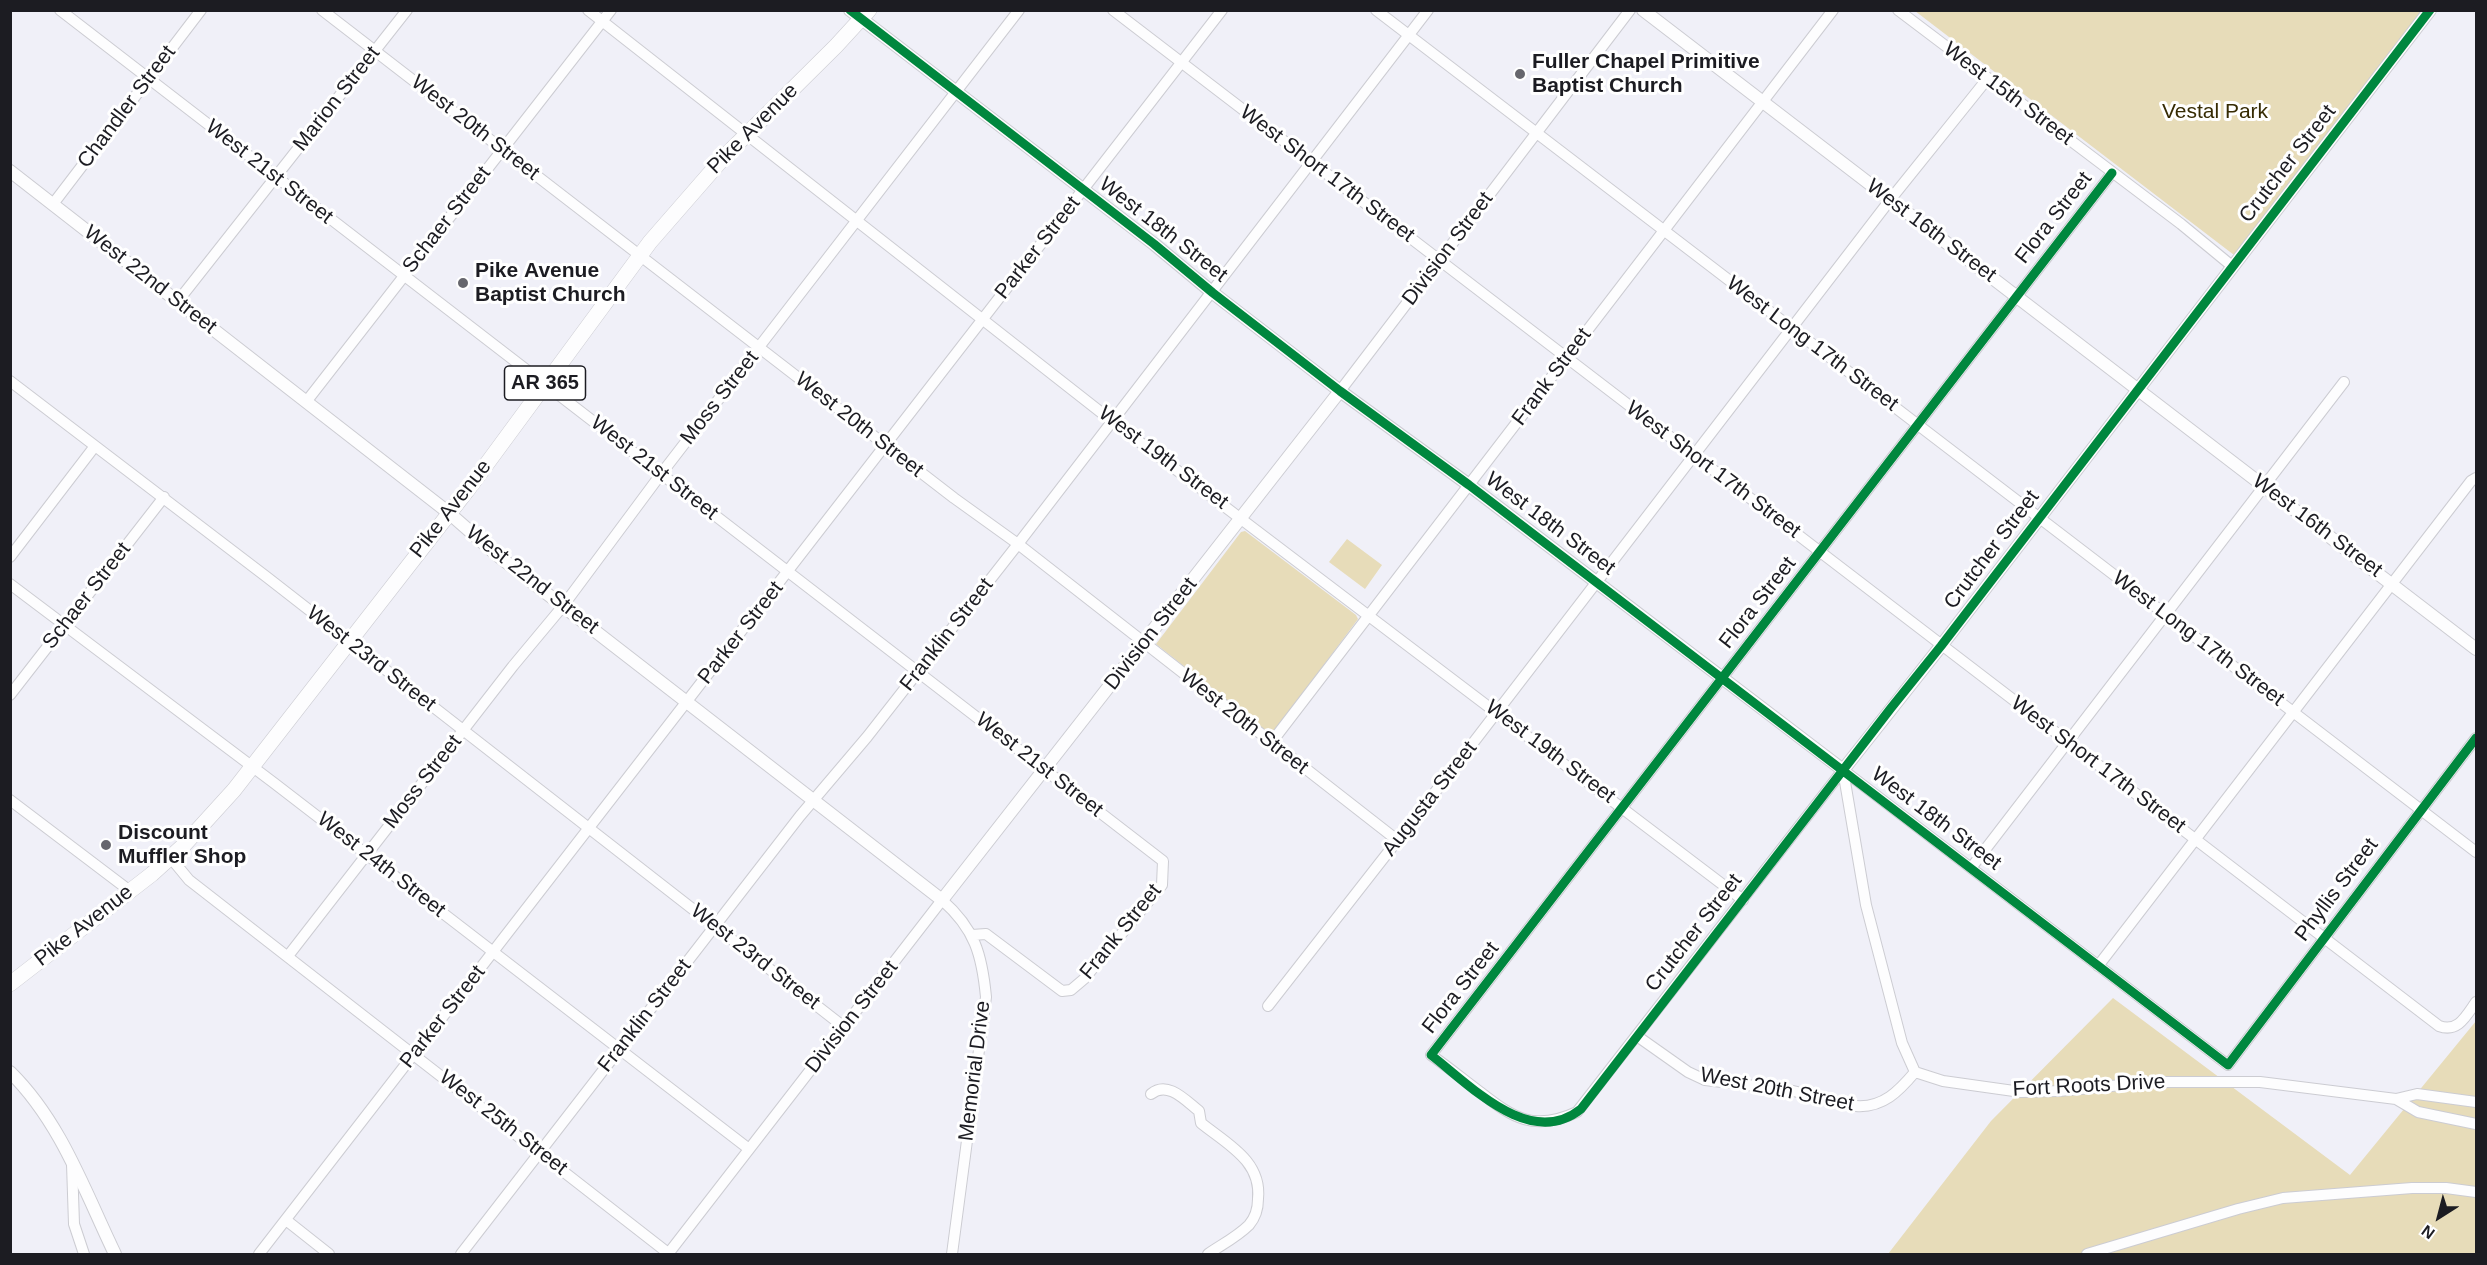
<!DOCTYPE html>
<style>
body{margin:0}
#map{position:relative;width:2487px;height:1265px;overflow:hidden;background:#f0f0f8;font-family:Helvetica,sans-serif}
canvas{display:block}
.frame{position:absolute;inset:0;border:12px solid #1c1c22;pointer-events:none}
.north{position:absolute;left:2409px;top:1187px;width:60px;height:60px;-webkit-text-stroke:4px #fff;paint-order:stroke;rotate:216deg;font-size:16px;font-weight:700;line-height:24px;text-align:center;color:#1c1c22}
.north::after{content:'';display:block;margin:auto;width:21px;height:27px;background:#1c1c22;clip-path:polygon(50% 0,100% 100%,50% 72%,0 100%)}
</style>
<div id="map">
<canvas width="2487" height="1265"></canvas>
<div class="frame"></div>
<div class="north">N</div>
</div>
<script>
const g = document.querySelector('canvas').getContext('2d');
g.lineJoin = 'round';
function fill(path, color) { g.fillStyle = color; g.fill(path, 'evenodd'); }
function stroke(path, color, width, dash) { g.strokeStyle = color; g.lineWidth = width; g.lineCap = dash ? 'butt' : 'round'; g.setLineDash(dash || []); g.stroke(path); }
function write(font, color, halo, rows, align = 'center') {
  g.font = font + ' Helvetica,sans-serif'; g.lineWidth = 6; g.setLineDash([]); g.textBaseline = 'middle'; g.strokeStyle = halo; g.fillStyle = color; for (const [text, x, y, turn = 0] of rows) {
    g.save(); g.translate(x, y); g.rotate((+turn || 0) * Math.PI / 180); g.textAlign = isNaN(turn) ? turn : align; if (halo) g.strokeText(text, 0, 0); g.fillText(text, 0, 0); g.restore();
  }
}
fill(new Path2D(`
 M 1915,11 L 2422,11 L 2234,255 Z
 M 1245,531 L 1356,615 L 1358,619 L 1274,732 L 1268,733 L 1156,644 L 1241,532 Z
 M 1347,539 L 1382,565 L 1365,589 L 1329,562 Z
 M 2113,998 L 2350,1175 L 2476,1021 L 2476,1254 L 1888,1254 L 1991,1121 Z`), '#e7dcb9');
const minor = new Path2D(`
 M 60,10 L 1163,861 L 1162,885 L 1084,979 L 1071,990 L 1062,991 L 986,934 L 972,935
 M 322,10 L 954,498 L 1018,544 L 1397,840
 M 588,10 L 1112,421 L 1743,900
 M 1113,10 L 2439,1026 C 2458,1033 2466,1016 2476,1002
 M 1376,10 L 2476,852
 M 1898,10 L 2181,224 L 2232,266
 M 53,204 L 201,10
 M 178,301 L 407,10
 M 10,381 L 268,578 L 844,1027
 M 1340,391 L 1630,10
 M 306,402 L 611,10
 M 10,557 L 95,446
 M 10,584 L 274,783 L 749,1149
 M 10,695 L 164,497
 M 1271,743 L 1833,10
 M 1843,770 L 1577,1112 C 1534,1132 1513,1118 1480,1092 C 1464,1080 1448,1067 1431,1055 L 2112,173
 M 1843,770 L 2228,1065 L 2476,738
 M 1843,770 L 1866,905 L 1902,1043 L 1915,1072 L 1943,1081 L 2021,1092 L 2059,1091 L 2153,1082 L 2260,1082 L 2396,1099 L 2418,1112 L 2476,1124
 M 10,800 L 130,891
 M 170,857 L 189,880 L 668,1253
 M 1971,868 L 2344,382
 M 288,956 L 513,666 L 563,606 L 661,474 L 1019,10
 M 2098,966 L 2471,481 L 2476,478
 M 1268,1006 L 1450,773 L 1890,200 L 1988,78
 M 1637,1036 L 1688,1072 L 1705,1080 L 1789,1090 L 1856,1106 C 1883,1108 1899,1091 1915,1072
 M 1151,1094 C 1168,1080 1186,1101 1199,1111 L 1201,1123 C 1227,1144 1262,1161 1258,1199 C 1258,1209 1255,1218 1249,1225 C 1237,1237 1221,1245 1208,1254
 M 2396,1099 L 2417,1094 L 2476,1102
 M 72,1164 L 74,1224 L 84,1254
 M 286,1220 L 329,1254
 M 259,1254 L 1222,10
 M 461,1254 L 800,816 L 867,737 L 1018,544 L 1428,10
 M 668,1254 L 942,900 C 975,929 982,955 986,997 L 952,1254
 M 2087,1254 L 2238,1209 L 2283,1198 L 2412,1188 L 2446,1188 L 2476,1192`);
const tertiary = new Path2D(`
 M 850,10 L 1154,244 L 1213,293 L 1340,391 L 1469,485 L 1843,770 L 1941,646 L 2430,10
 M 1643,10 L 2476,649
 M 10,171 L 449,513 L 497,555 L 942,900 L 1340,391
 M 10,1072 C 61,1122 85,1192 115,1254`);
const primary = new Path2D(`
 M 10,984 L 152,874 L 184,845 L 234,790 L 469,488 L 650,242 L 725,156 L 836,46 L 869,10`);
stroke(minor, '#ccccd2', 12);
stroke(tertiary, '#ccccd2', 14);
stroke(primary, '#ccccd2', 16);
stroke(minor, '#fdfdfe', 10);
stroke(tertiary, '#fdfdfe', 12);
stroke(primary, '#fdfdfe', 15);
stroke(new Path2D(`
 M 850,10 L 1154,244 L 1213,293 L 1340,391 L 1469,485 L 2228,1065 L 2476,738
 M 2112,173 L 1431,1055 C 1470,1085 1530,1150 1581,1109 L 1891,708 L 1941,646 L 2430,10`), '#00873e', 9);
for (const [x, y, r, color] of [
 [1520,74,6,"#66666d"],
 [463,283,6,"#66666d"],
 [106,845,6,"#66666d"]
]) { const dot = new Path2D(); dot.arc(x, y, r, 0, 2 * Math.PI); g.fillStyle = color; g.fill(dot); stroke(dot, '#fff', 2); }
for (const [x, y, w] of [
 [545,383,81]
]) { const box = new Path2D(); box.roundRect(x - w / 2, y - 17, w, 34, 4.5); g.fillStyle = '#fff'; g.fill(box); stroke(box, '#1c1c22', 1.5); }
write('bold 20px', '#1c1c22', null, [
 ["AR 365",545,383]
]);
write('bold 21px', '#1c1c22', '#fff', [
 ["Fuller Chapel Primitive",1532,62],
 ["Baptist Church",1532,86],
 ["Pike Avenue",475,271],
 ["Baptist Church",475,295],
 ["Discount",118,833],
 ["Muffler Shop",118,857]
], 'left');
write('21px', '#1c1c22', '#fff', [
 ["West 15th Street",2008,94,37],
 ["Marion Street",337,99,-52],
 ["Chandler Street",127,107,-53],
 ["West 20th Street",475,128,38],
 ["Pike Avenue",753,129,-45],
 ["Crutcher Street",2288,164,-52],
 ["West 21st Street",269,172,38],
 ["West Short 17th Street",1327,174,37],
 ["Flora Street",2054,218,-52],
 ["Schaer Street",447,220,-52],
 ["West 18th Street",1163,230,38],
 ["West 16th Street",1931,231,37],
 ["Parker Street",1038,248,-52],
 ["Division Street",1448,249,-53],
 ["West 22nd Street",150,280,38],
 ["West Long 17th Street",1812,344,37],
 ["Frank Street",1552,377,-53],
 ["Moss Street",720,398,-52],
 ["West 20th Street",859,425,38],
 ["West 19th Street",1163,458,37],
 ["West 21st Street",654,468,38],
 ["West Short 17th Street",1713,470,37],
 ["Pike Avenue",451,509,-52],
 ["West 18th Street",1550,524,37],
 ["West 16th Street",2317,526,37],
 ["Crutcher Street",1992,550,-53],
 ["West 22nd Street",532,580,38],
 ["Schaer Street",87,596,-52],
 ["Flora Street",1758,603,-52],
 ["Parker Street",741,633,-52],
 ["Division Street",1151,634,-52],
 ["Franklin Street",947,635,-52],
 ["West Long 17th Street",2198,639,37],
 ["West 23rd Street",371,659,38],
 ["West 20th Street",1244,722,38],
 ["West 19th Street",1550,752,37],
 ["West 21st Street",1039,765,38],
 ["West Short 17th Street",2098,765,37],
 ["Moss Street",423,782,-52],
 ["Augusta Street",1430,799,-52],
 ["West 18th Street",1936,819,37],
 ["West 24th Street",381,865,38],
 ["Phyllis Street",2337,890,-53],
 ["Pike Avenue",84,926,-38],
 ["Frank Street",1121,932,-51],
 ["Crutcher Street",1694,933,-52],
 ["West 23rd Street",755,957,38],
 ["Flora Street",1461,988,-52],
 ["Franklin Street",645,1016,-52],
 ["Parker Street",443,1017,-52],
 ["Division Street",852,1017,-52],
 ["Memorial Drive",975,1071,-83],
 ["Fort Roots Drive",2089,1086,-3],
 ["West 20th Street",1777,1090,11],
 ["West 25th Street",503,1123,38]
]);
write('21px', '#362b03', '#fff', [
 ["Vestal Park",2215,112]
]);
</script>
